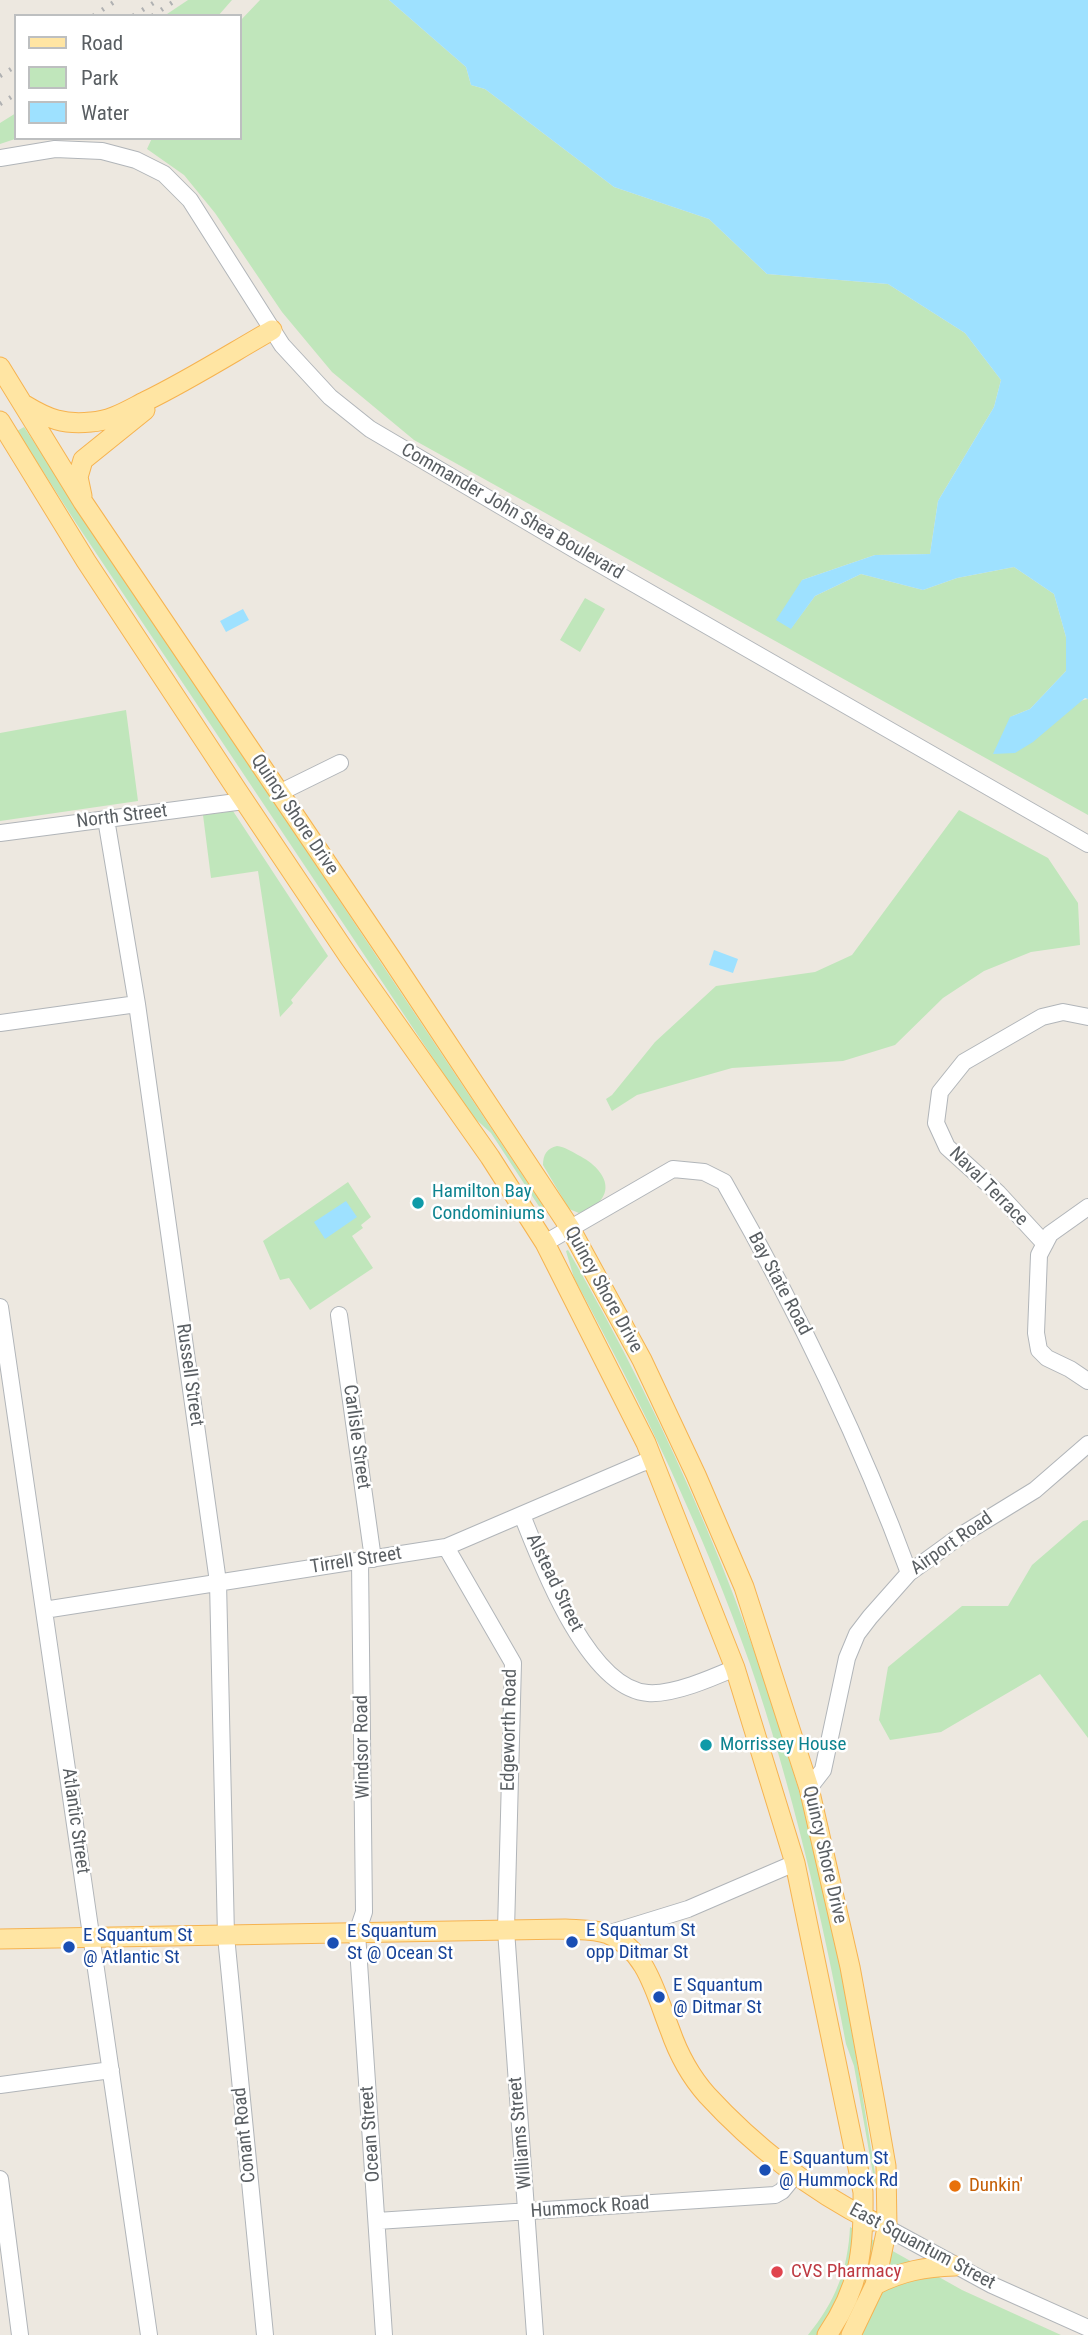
<!DOCTYPE html>
<style>
body{margin:0}
#map{position:relative;width:1088px;height:2335px;overflow:hidden;background:#ede8e0;font-family:"Roboto Condensed",sans-serif}
canvas{display:block}
.legend{position:absolute;left:14px;top:14px;width:228px;height:126px;box-sizing:border-box;background:#fff;border:2px solid #bdbfc0;margin:0;padding:9px 12px;list-style:none;font-size:21px;color:#595e62}
.legend li{display:flex;align-items:center;gap:14px;height:35px}
.legend b{width:35px;border:2px solid #bdbfc0}
</style>
<div id="map">
<canvas width="1088" height="2335"></canvas>
<ul class="legend">
<li><b style="height:9px;background:#ffe5a3"></b>Road</li>
<li><b style="height:19px;background:#c0e6bb"></b>Park</li>
<li><b style="height:19px;background:#9ee1ff"></b>Water</li>
</ul>
</div>
<script>
const g = document.querySelector('canvas').getContext('2d');
g.lineJoin = 'round';
function fill(path, color) { g.fillStyle = color; g.fill(path, 'evenodd'); }
function stroke(path, color, width, dash) { g.strokeStyle = color; g.lineWidth = width; g.lineCap = dash ? 'butt' : 'round'; g.setLineDash(dash || []); g.stroke(path); }
function write(font, color, halo, rows, align = 'center') {
  g.font = font + ' "Roboto Condensed",sans-serif'; g.lineWidth = 5; g.setLineDash([]); g.textBaseline = 'middle'; g.strokeStyle = halo; g.fillStyle = color; for (const [text, x, y, turn = 0] of rows) {
    g.save(); g.translate(x, y); g.rotate((+turn || 0) * Math.PI / 180); g.textAlign = isNaN(turn) ? turn : align; if (halo) g.strokeText(text, 0, 0); g.fillText(text, 0, 0); g.restore();
  }
}
fill(new Path2D(`
 M 188,0 L 232,0 L 218,16 L 164,16 Z
 M 260,0 L 389,0 L 466,67 L 471,85 L 485,89 L 614,187 L 709,219 L 767,274 L 888,284 L 965,333 L 1001,380 L 994,407 L 938,501 L 930,554 L 875,555 L 802,580 L 791,628 L 815,596 L 861,574 L 923,590 L 957,578 L 1014,567 L 1054,594 L 1066,637 L 1066,671 L 1030,709 L 1010,717 L 1088,699 L 1088,815 L 414,440 L 332,372 L 282,312 L 215,213 L 184,175 L 147,149 L 152,138 L 240,138 L 240,21 Z
 M 16,113 L 16,138 L 18,138 L 0,144 L 0,123 Z
 M 24,427 L 545,1209 L 542,1211 L 491,1133 L 471,1115 L 76,523 L 17,431 Z
 M 585,598 L 605,609 L 580,652 L 560,640 Z
 M 126,710 L 138,801 L 0,821 L 0,733 Z
 M 959,810 L 1048,858 L 1078,903 L 1080,945 L 1031,952 L 984,971 L 943,998 L 895,1045 L 843,1061 L 732,1068 L 637,1095 L 612,1111 L 606,1099 L 612,1095 L 655,1042 L 716,986 L 815,972 L 852,955 Z
 M 233,811 L 328,956 L 291,1000 L 293,1003 L 280,1017 L 258,871 L 211,878 L 203,815 Z
 M 557,1146 C 565,1147 571,1151 578,1155 C 610,1171 619,1200 579,1213 L 569,1209 L 543,1165 C 543,1155 547,1148 557,1146 Z
 M 348,1182 L 371,1217 L 361,1225 L 363,1228 L 352,1236 L 373,1268 L 310,1310 L 289,1278 L 280,1280 L 263,1241 Z
 M 568,1250 C 672,1430 754,1622 808,1823 C 840,1944 858,2068 878,2191 L 876,2191 L 854,2066 L 846,2044 C 822,1915 792,1787 750,1664 C 703,1530 641,1402 574,1278 L 566,1251 Z
 M 1088,1520 L 1088,1738 L 1040,1674 L 941,1732 L 890,1740 L 879,1720 L 888,1667 L 962,1606 L 1008,1606 L 1032,1565 L 1083,1521 Z
 M 850,2227 L 962,2290 L 1061,2335 L 808,2335 C 835,2302 848,2270 850,2227 Z`), '#c0e6bb');
fill(new Path2D(`
 M 389,0 L 1088,0 L 1088,699 L 1085,698 L 1033,742 L 1015,753 L 993,754 L 1010,717 L 1030,709 L 1066,671 L 1066,637 L 1054,594 L 1014,567 L 957,578 L 923,590 L 861,574 L 815,596 L 791,629 L 776,620 L 802,580 L 875,555 L 930,554 L 938,501 L 994,407 L 1001,380 L 965,333 L 888,284 L 767,274 L 709,219 L 614,187 L 485,89 L 471,85 L 466,67 Z
 M 243,609 L 249,620 L 226,632 L 220,621 Z
 M 714,950 L 738,959 L 733,973 L 709,965 Z
 M 346,1201 L 357,1217 L 325,1239 L 314,1222 Z`), '#9ee1ff');
const minor = new Path2D(`
 M 0,158 L 55,149 L 102,151 L 136,160 L 164,174 L 190,200 L 282,345 L 330,397 L 370,429 L 584,555 L 1088,844
 M 279,793 L 340,763
 M 106,819 L 137,1004 L 218,1582 L 226,1936 L 265,2335
 M 0,833 L 244,801
 M 0,1023 L 137,1004
 M 1088,1207 L 1050,1234 L 1039,1255 L 1036,1333 L 1039,1350 L 1047,1358 L 1070,1369 L 1088,1381
 M 545,1243 L 673,1169 L 704,1172 L 724,1182 C 796,1308 859,1437 909,1573
 M 1045,1244 L 998,1193 L 947,1147 L 936,1123 L 940,1092 L 964,1062 L 1042,1017 L 1063,1012 L 1088,1017
 M 0,1307 L 149,2335
 M 339,1315 L 373,1559
 M 522,1515 C 541,1563 588,1689 648,1693 C 673,1695 712,1678 735,1668
 M 446,1547 L 513,1663 L 506,1930 L 535,2335
 M 360,1561 L 364,1912 L 357,1933 L 384,2335
 M 44,1610 L 446,1547 L 642,1463 L 653,1460
 M 809,1788 L 823,1770 L 847,1658 L 857,1634 L 870,1617 L 909,1573 L 960,1536 L 1035,1490 L 1088,1444
 M 607,1934 L 688,1909 L 795,1863
 M 0,2085 L 111,2070
 M 0,2179 L 20,2335
 M 377,2221 L 775,2195 L 782,2191 L 795,2175
 M 887,2228 L 992,2285 L 1088,2328`);
const major = new Path2D(`
 M 0,367 L 83,502 L 391,958 L 570,1228 L 642,1360 L 696,1475 L 744,1587 L 809,1788 L 850,1967 L 875,2103 L 886,2166 L 887,2228 L 875,2285 L 851,2335
 M 25,405 C 48,419 64,425 91,422 C 111,421 128,410 146,401 C 189,380 230,354 272,330
 M 0,421 L 86,561 L 237,790 L 349,957 L 490,1157 L 545,1243 L 646,1443 L 735,1668 L 795,1863 L 863,2192 C 864,2249 860,2287 827,2335
 M 82,496 L 78,477 L 83,460 L 145,410
 M 0,1939 L 565,1929 C 578,1930 595,1929 608,1934 C 647,1950 656,1995 670,2030 C 678,2053 691,2077 707,2095 C 753,2145 811,2191 872,2221
 M 875,2285 C 902,2271 925,2267 955,2266`);
stroke(minor, '#b1b5b9', 18);
stroke(major, '#f6b350', 21);
stroke(minor, '#fff', 16);
stroke(major, '#ffe5a3', 19);
stroke(new Path2D(`
 M 93,16 L 117,0
 M 133,16 L 158,0
 M 152,16 L 176,0
 M 0,76 L 16,66
 M 0,104 L 16,94`), '#b0b1b2', 4.5, [2, 9]);
for (const [x, y, r, color] of [
 [418,1203,7,"#0f9aa8"],
 [706,1745,7,"#0f9aa8"],
 [572,1942,7,"#1a4fb4"],
 [333,1943,7,"#1a4fb4"],
 [69,1947,7,"#1a4fb4"],
 [659,1997,7,"#1a4fb4"],
 [765,2170,7,"#1a4fb4"],
 [955,2186,7,"#e8710a"],
 [777,2272,7,"#e0444e"]
]) { const dot = new Path2D(); dot.arc(x, y, r, 0, 2 * Math.PI); g.fillStyle = color; g.fill(dot); stroke(dot, '#fff', 2.5); }
write('19px', '#595e62', '#fff', [
 ["Commander John Shea Boulevard",512,512,30],
 ["Quincy Shore Drive",294,815,56],
 ["North Street",122,817,-7],
 ["Naval Terrace",988,1187,45],
 ["Bay State Road",779,1284,62],
 ["Quincy Shore Drive",603,1290,61],
 ["Russell Street",189,1375,82],
 ["Carlisle Street",356,1437,82],
 ["Airport Road",952,1544,-35],
 ["Tirrell Street",356,1561,-9],
 ["Alstead Street",554,1583,64],
 ["Edgeworth Road",510,1730,-89],
 ["Windsor Road",363,1747,-91],
 ["Atlantic Street",75,1821,82],
 ["Quincy Shore Drive",824,1855,77],
 ["Williams Street",521,2133,-95],
 ["Ocean Street",371,2134,-94],
 ["Conant Road",245,2135,-96],
 ["Hummock Road",590,2208,-4],
 ["East Squantum Street",922,2247,28]
]);
write('19px', '#0d838f', '#fff', [
 ["Hamilton Bay",432,1192],
 ["Condominiums",432,1214],
 ["Morrissey House",720,1745]
], 'left');
write('19px', '#164399', '#fff', [
 ["E Squantum St",586,1931],
 ["opp Ditmar St",586,1953],
 ["E Squantum",347,1932],
 ["St @ Ocean St",347,1954],
 ["E Squantum St",83,1936],
 ["@ Atlantic St",83,1958],
 ["E Squantum",673,1986],
 ["@ Ditmar St",673,2008],
 ["E Squantum St",779,2159],
 ["@ Hummock Rd",779,2181]
], 'left');
write('19px', '#c56008', '#fff', [
 ["Dunkin'",969,2186]
], 'left');
write('19px', '#be3a42', '#fff', [
 ["CVS Pharmacy",791,2272]
], 'left');
</script>
